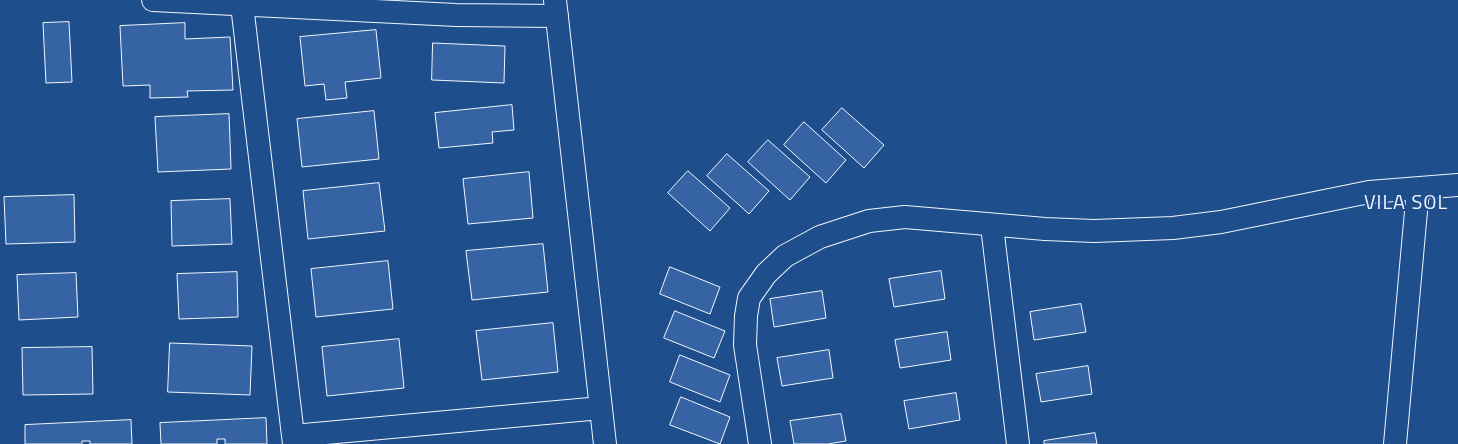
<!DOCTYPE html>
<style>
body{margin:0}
canvas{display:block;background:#1f4e8c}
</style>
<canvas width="1458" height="444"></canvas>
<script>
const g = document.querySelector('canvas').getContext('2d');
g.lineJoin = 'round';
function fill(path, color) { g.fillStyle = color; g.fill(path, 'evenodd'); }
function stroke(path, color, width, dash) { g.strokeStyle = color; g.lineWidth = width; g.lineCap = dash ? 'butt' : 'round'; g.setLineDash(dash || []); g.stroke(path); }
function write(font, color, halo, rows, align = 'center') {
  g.font = font + ' "Titillium Web",sans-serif'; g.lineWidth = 4; g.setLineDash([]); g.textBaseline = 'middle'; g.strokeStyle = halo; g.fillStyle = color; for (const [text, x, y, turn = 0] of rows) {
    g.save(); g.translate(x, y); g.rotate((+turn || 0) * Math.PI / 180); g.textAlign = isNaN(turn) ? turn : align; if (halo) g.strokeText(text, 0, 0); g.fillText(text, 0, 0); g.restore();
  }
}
const building = new Path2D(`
 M 69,22 L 72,82 L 46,83 L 43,23 Z
 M 185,23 L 185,39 L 230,37 L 233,90 L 187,91 L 188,97 L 150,98 L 150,85 L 123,86 L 120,26 Z
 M 376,30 L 381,78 L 345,82 L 347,98 L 326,100 L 324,84 L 305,86 L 300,37 Z
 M 433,43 L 505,46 L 504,83 L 432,80 Z
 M 512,105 L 514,130 L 492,132 L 493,143 L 439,148 L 435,113 Z
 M 842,108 L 884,145 L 864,168 L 822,130 Z
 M 374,111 L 379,159 L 302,167 L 297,119 Z
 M 229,114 L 231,169 L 158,172 L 155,117 Z
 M 804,122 L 846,160 L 826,183 L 784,145 Z
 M 768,140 L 810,177 L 790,200 L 748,162 Z
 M 727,154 L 769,191 L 749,214 L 707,176 Z
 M 688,171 L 730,208 L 710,231 L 668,193 Z
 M 529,172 L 533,218 L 468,224 L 463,179 Z
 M 379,183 L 385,231 L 308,239 L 303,191 Z
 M 74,195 L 75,242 L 6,244 L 4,197 Z
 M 230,199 L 232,244 L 172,246 L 171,201 Z
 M 543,244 L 548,292 L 472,300 L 466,251 Z
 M 388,261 L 393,309 L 316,317 L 311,269 Z
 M 670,267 L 720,287 L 710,314 L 660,294 Z
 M 941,271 L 945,299 L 894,307 L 889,279 Z
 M 237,272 L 238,317 L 179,319 L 177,274 Z
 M 76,273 L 78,317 L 19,320 L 17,275 Z
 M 822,291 L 826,318 L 774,327 L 770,299 Z
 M 1081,304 L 1086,332 L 1034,340 L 1030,312 Z
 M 675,311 L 725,331 L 714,358 L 664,338 Z
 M 553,323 L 558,372 L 482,380 L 476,331 Z
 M 947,332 L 951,360 L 900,368 L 895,340 Z
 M 399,339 L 404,388 L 327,396 L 322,347 Z
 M 170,343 L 252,346 L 250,395 L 168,392 Z
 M 92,347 L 93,394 L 23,395 L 22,348 Z
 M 829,350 L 833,378 L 782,386 L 777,358 Z
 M 680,355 L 730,375 L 720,402 L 670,382 Z
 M 1088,366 L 1092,394 L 1041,402 L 1036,374 Z
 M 956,393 L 960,420 L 909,429 L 904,401 Z
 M 681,397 L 730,417 L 720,444 L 670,425 Z
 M 841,414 L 846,441 L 828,444 L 794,444 L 790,421 Z
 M 266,418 L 267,444 L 225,444 L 225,439 L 217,439 L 217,444 L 161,444 L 160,423 Z
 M 131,420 L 132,444 L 90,444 L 90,441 L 82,441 L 82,444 L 25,444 L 25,425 Z
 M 1095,433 L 1097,444 L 1044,444 L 1044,441 Z`);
fill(building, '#3563a3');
stroke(building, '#f2f6ff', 1);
const street = new Path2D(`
 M 153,0 L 456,15 L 557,16
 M 555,0 L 605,444
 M 242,5 L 294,444
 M 992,226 L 1018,444
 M 293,436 L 601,408
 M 760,444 L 745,345 L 746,316 L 749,298 L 766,274 L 785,256 L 820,237 L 869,221 L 905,217 L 1045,229 L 1094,231 L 1173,228 L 1221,222 L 1369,192 L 1458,185
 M 1395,444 L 1418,189`);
stroke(street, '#f2f6ff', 24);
stroke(street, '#1f4e8c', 22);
g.letterSpacing = '1px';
write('20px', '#f2f6ff', '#1f4e8c', [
 ["VILA SOL",1406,204]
]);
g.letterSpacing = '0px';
</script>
